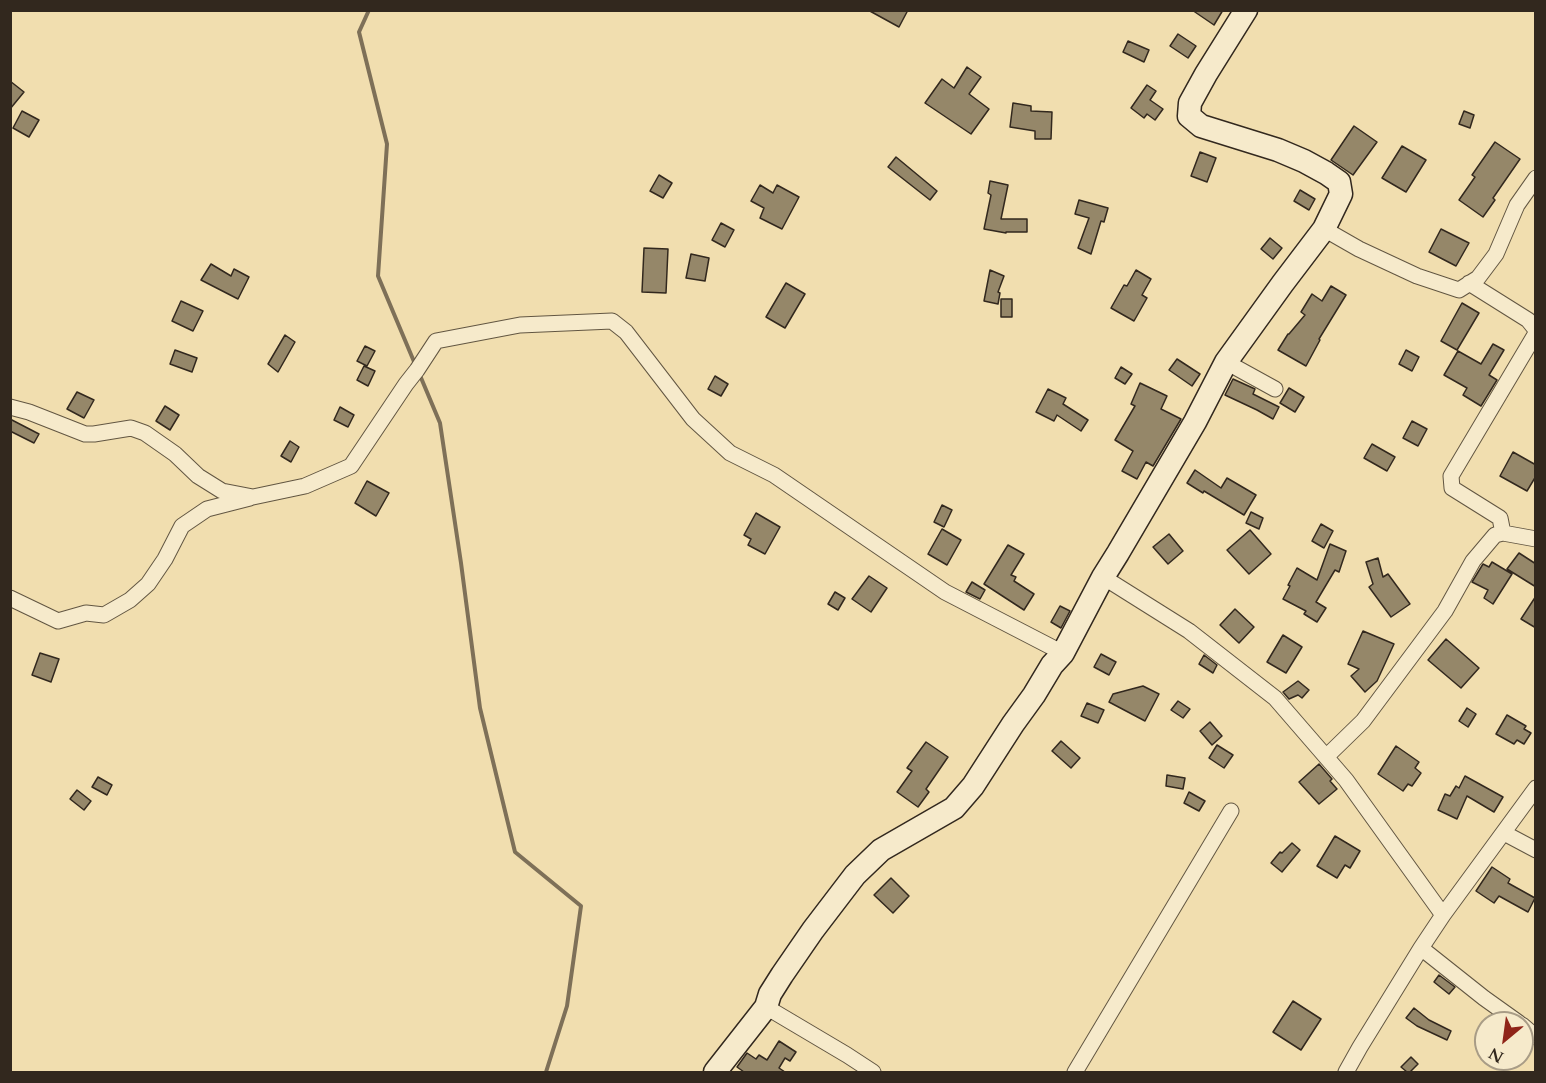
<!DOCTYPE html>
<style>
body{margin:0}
#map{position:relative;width:1546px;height:1083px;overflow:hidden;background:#f1deaf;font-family:Cardo,serif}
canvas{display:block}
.frame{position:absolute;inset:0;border:12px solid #32281e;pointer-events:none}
.north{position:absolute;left:1474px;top:1011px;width:60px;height:60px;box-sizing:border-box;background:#f6eacb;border:2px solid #a89c86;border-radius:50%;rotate:209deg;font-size:16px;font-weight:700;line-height:24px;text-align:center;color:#32281e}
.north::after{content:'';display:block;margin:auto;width:21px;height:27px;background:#8f2418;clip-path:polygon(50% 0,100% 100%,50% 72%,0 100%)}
</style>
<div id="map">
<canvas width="1546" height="1083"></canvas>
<div class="frame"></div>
<div class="north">N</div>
</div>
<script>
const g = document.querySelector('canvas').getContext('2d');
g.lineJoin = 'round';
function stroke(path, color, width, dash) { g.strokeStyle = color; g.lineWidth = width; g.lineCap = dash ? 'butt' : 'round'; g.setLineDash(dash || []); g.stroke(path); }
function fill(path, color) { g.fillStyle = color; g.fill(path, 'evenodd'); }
stroke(new Path2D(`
 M 369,10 L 359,32 L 387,144 L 378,276 L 415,364
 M 419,373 L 440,423 L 461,563 L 480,708 L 515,852 L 581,906 L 567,1006 L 546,1072`), '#7e7058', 4);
const building = new Path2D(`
 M 868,10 L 908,10 L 899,27 Z
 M 1192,10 L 1223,10 L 1214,25 Z
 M 1178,34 L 1196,46 L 1188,58 L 1170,46 Z
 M 1128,41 L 1149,50 L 1144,62 L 1123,52 Z
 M 967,67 L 981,77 L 969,94 L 989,109 L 971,134 L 925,103 L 942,79 L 954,88 Z
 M 10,81 L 24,92 L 10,109 Z
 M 1147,85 L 1156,91 L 1150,100 L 1163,109 L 1155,120 L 1147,114 L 1144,118 L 1131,108 Z
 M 1013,103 L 1031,106 L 1031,111 L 1052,112 L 1051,139 L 1035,139 L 1035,131 L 1010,127 Z
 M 22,111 L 39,120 L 29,137 L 13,128 Z
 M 1464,111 L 1474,115 L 1470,128 L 1459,124 Z
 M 1354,126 L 1377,142 L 1353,175 L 1331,160 Z
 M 1495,142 L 1520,159 L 1493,198 L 1495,200 L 1483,217 L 1459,200 L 1475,177 L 1472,175 Z
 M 1402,146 L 1426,160 L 1406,192 L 1382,178 Z
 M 1200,152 L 1216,158 L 1207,182 L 1191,176 Z
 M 896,157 L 937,191 L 930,200 L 888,167 Z
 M 659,175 L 672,183 L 663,198 L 650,191 Z
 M 990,181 L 1008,185 L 1001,219 L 1027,219 L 1027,232 L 1006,232 L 1006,233 L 984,229 L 991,195 L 988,193 Z
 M 760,185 L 773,193 L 777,185 L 799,197 L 782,229 L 760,218 L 764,208 L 751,201 Z
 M 1300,190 L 1315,199 L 1309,210 L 1294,201 Z
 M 1079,200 L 1108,208 L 1104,222 L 1101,221 L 1091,254 L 1078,248 L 1089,218 L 1075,214 Z
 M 721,223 L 734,230 L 725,247 L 712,240 Z
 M 1441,229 L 1469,243 L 1456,266 L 1429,252 Z
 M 1270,238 L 1282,248 L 1273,259 L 1261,249 Z
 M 644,248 L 668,249 L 666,293 L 642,292 Z
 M 691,254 L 709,258 L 705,281 L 686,278 Z
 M 211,264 L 231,276 L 234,269 L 249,277 L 238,299 L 201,280 Z
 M 990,270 L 1004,276 L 998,292 L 1000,293 L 998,304 L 984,301 Z
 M 1136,270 L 1151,279 L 1142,295 L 1147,298 L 1134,321 L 1111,308 L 1124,285 L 1127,286 Z
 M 786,283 L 805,294 L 785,328 L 766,317 Z
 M 1331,286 L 1346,295 L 1319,339 L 1320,340 L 1306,366 L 1278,350 L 1288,334 L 1289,334 L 1305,315 L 1301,312 L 1312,294 L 1322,301 Z
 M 1001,299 L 1012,299 L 1012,317 L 1001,317 Z
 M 181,301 L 203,311 L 193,331 L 172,321 Z
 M 1462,303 L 1479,313 L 1457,350 L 1441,341 Z
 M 285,335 L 295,342 L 278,372 L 268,364 Z
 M 1493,344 L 1504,350 L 1489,375 L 1497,380 L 1481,406 L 1463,395 L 1467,388 L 1444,375 L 1458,351 L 1481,364 Z
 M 365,346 L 375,351 L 367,366 L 357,361 Z
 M 175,350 L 197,358 L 192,372 L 170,364 Z
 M 1406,350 L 1419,357 L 1412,371 L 1399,364 Z
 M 1177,359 L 1200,374 L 1192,386 L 1169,370 Z
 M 364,366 L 375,371 L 368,386 L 357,380 Z
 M 1121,367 L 1132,374 L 1125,384 L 1115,378 Z
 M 715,376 L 728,384 L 721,396 L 708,389 Z
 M 1233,379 L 1255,389 L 1253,394 L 1279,407 L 1273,419 L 1257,410 L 1225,395 Z
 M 1140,383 L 1167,396 L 1161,409 L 1181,419 L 1153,466 L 1146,462 L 1137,479 L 1122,471 L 1133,451 L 1115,440 L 1135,406 L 1131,404 Z
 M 1289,388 L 1304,397 L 1295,412 L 1280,403 Z
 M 1048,389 L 1066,398 L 1063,404 L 1088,420 L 1081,431 L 1057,415 L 1054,421 L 1036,412 Z
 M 77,392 L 94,400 L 84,418 L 67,409 Z
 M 165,406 L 179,415 L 170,430 L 156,421 Z
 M 340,407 L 354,415 L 348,427 L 334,420 Z
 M 10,419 L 39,434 L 34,443 L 10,431 Z
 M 1412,421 L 1427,429 L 1418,446 L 1403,438 Z
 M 290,441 L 299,447 L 291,462 L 281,456 Z
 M 1372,444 L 1395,457 L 1387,471 L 1364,458 Z
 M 1513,452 L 1536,465 L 1536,476 L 1527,491 L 1500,476 Z
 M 1195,470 L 1221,488 L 1227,478 L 1256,495 L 1244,515 L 1204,491 L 1203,493 L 1187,483 Z
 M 367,481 L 389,493 L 376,516 L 355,503 Z
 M 942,505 L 952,510 L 944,527 L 934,522 Z
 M 1251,512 L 1263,518 L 1259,529 L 1246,523 Z
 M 756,513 L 780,527 L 765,554 L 748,545 L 751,539 L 744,535 Z
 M 1321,524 L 1333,531 L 1324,548 L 1312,541 Z
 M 942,529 L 961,540 L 947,565 L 928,554 Z
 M 1250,530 L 1271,554 L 1249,574 L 1227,550 Z
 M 1169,534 L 1183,551 L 1168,564 L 1153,547 Z
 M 1330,544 L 1346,551 L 1339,572 L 1335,570 L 1316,602 L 1326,608 L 1317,622 L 1304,614 L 1306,611 L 1283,599 L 1290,586 L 1288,585 L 1297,568 L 1317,580 Z
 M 1008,545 L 1024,554 L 1011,575 L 1016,577 L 1014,581 L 1034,594 L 1024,610 L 984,584 Z
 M 1519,553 L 1536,564 L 1536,587 L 1507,569 Z
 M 1378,558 L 1383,577 L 1388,574 L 1410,604 L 1391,617 L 1369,587 L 1373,584 L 1366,562 Z
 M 1492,562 L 1512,574 L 1493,604 L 1484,598 L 1488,590 L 1472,582 L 1483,564 L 1489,567 Z
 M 869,576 L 887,588 L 871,612 L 852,599 Z
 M 972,582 L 985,590 L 980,599 L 966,592 Z
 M 835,592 L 845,598 L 838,610 L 828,604 Z
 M 1536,596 L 1536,628 L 1521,619 Z
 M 1060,606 L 1070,611 L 1061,628 L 1051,622 Z
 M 1235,609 L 1254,627 L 1239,643 L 1220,625 Z
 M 1363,631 L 1394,644 L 1377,681 L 1365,692 L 1351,676 L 1359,669 L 1348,664 Z
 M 1283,635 L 1302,647 L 1286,673 L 1267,662 Z
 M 1446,639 L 1479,668 L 1461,688 L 1428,660 Z
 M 40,653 L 59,659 L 51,682 L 32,675 Z
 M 1101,654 L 1116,662 L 1109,675 L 1094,667 Z
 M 1204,655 L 1217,665 L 1213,673 L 1199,664 Z
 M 1298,681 L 1309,690 L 1302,698 L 1298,695 L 1289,699 L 1283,692 Z
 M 1143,686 L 1159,694 L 1145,721 L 1109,702 L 1113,694 Z
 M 1178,701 L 1190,709 L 1183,718 L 1171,710 Z
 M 1087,703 L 1104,710 L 1098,723 L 1081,716 Z
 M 1467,708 L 1476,714 L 1468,727 L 1459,721 Z
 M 1507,715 L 1526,726 L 1524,729 L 1531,733 L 1524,744 L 1517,740 L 1514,744 L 1496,734 Z
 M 1210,722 L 1222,736 L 1212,745 L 1200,731 Z
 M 1061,741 L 1080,758 L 1071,768 L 1052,751 Z
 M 926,742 L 948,757 L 926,789 L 929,792 L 918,807 L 897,792 L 912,771 L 907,768 Z
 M 1217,745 L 1233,755 L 1224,768 L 1209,758 Z
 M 1396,746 L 1419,762 L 1415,768 L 1421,773 L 1412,786 L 1408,784 L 1403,791 L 1378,774 Z
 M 1319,764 L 1332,779 L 1330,781 L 1337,789 L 1319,804 L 1299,782 Z
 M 1167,775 L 1185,778 L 1183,789 L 1166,786 Z
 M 1465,776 L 1503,797 L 1494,812 L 1467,796 L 1457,819 L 1438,810 L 1445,794 L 1450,796 L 1456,786 L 1459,788 Z
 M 98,777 L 112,785 L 107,795 L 92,787 Z
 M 77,790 L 91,801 L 84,810 L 70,799 Z
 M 1189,792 L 1205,801 L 1199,811 L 1184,803 Z
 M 1335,836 L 1360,851 L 1350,868 L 1345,865 L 1337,878 L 1317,866 Z
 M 1292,843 L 1300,850 L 1282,872 L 1271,863 L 1280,852 L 1282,853 Z
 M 1492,867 L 1510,879 L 1508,883 L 1535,898 L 1528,912 L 1499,896 L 1494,903 L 1476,891 Z
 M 891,878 L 909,896 L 893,913 L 874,895 Z
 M 1439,975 L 1455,987 L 1449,994 L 1434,982 Z
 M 1293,1001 L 1321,1019 L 1301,1050 L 1273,1032 Z
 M 1414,1008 L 1429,1020 L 1451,1031 L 1447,1040 L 1417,1026 L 1406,1018 Z
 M 779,1041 L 796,1052 L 790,1061 L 785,1058 L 779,1068 L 785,1072 L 744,1072 L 737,1067 L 747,1053 L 756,1059 L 759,1055 L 767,1060 Z
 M 1411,1057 L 1418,1064 L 1410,1072 L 1407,1072 L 1401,1067 Z`);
fill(building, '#958769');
stroke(building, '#32281e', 1.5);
const street = new Path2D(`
 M 1324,229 L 1359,249 L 1417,276 L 1459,290 L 1478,278 L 1496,254 L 1517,205 L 1536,178
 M 1469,283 L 1528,320 L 1536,330
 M 1226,362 L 1275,389
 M 10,407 L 29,412 L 85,434 L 94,434 L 131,428 L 145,433 L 175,454 L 198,476 L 222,491 L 253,497 L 305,486 L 351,466 L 406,384 L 417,370 L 436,341 L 520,325 L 612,321 L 626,332 L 693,419 L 730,453 L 774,475 L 945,592 L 1063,653
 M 1503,533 L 1500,518 L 1452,488 L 1451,476 L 1536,333
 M 1103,577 L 1189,631 L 1275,698 L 1346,780 L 1443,915
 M 10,598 L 58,621 L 86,613 L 104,615 L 130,600 L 148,584 L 165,559 L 182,526 L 207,509 L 250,498
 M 1326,757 L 1363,721 L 1445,611 L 1473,561 L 1495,535 L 1503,533 L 1536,539
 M 1504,833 L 1536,850
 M 1421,948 L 1484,998 L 1519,1023
 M 766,1007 L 847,1055 L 873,1072
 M 1522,1025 L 1536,1037
 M 1075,1072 L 1231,811
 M 1346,1072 L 1360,1047 L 1421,948 L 1443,915 L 1536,788`);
const secondary = new Path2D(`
 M 715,1072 L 766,1007 L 770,994 L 782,975 L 813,930 L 855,875 L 881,850 L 954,808 L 973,786 L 1013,724 L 1034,695 L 1052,665 L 1063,653 L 1103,577 L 1118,553 L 1195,422 L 1226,362 L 1283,283 L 1324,229 L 1341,194 L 1339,182 L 1326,173 L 1304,161 L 1278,150 L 1201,126 L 1189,116 L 1190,103 L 1206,74 L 1246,10`);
stroke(street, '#625642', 17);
stroke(secondary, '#32281e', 25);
stroke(street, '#f6eacb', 15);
stroke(secondary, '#f6eacb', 22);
</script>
